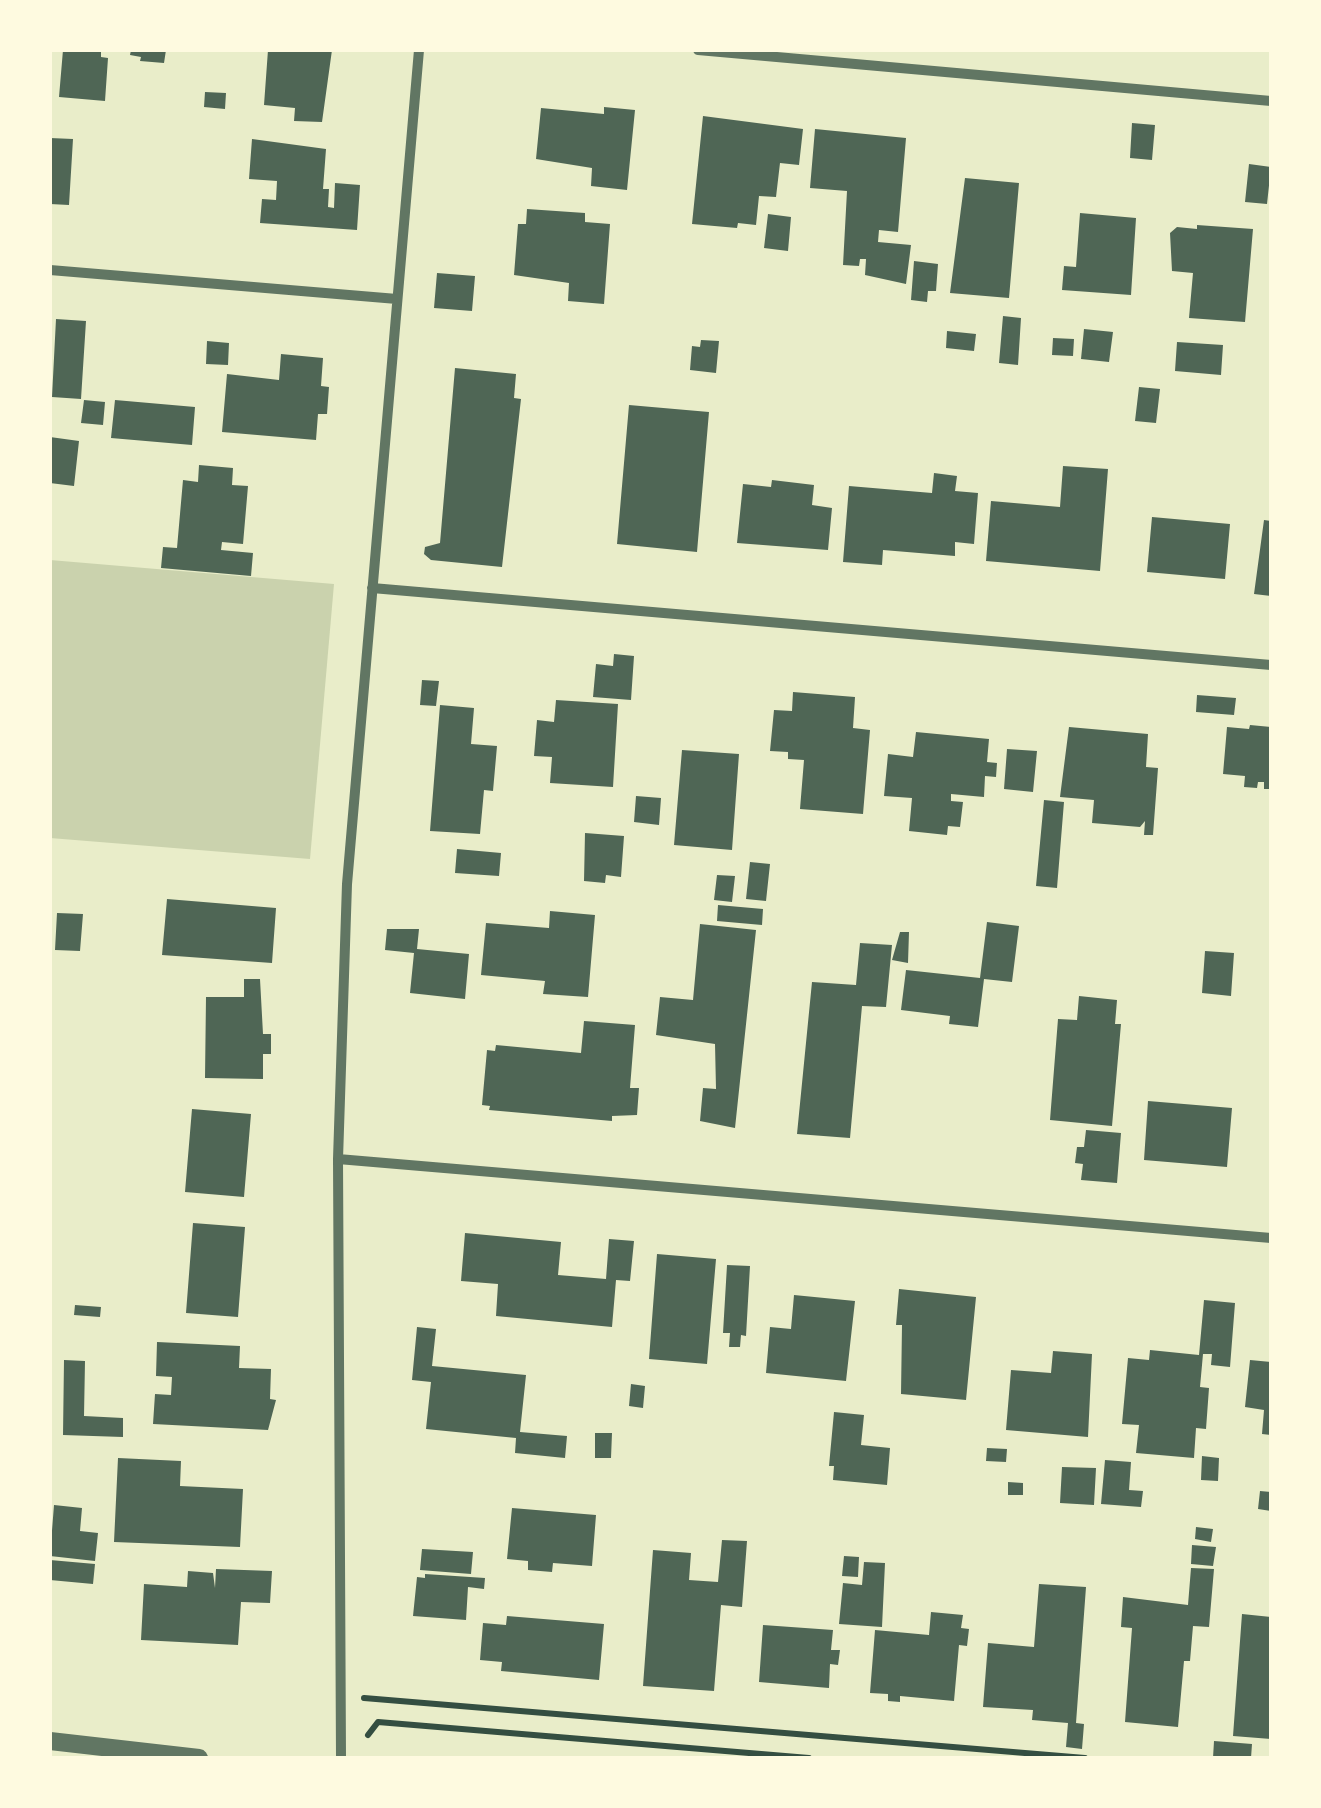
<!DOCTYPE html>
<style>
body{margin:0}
#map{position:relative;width:1321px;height:1808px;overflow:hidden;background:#e9edc9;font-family:"Alegreya Sans",sans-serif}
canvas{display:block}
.frame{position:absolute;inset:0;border:52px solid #fefae0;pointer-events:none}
</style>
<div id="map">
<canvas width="1321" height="1808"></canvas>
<div class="frame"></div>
</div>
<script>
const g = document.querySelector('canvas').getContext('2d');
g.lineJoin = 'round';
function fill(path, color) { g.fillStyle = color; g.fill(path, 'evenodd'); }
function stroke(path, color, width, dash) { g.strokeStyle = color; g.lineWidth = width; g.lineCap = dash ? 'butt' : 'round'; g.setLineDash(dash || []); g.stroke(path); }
fill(new Path2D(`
 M 50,560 L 334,584 L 310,859 L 50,838 Z`), '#cad2ad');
fill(new Path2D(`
 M 63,50 L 101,50 L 101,57 L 108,58 L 105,101 L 59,97 Z
 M 131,50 L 166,50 L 164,63 L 140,61 L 141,57 L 130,55 Z
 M 268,50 L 332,50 L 322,122 L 294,121 L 295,108 L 264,105 Z
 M 205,92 L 226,93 L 225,109 L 204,107 Z
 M 604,107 L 635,110 L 627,190 L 591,186 L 592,168 L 536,159 L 541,108 L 604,114 Z
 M 703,116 L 803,129 L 799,165 L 780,163 L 776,197 L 759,196 L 756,225 L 738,223 L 737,228 L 692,224 Z
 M 1132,123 L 1155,125 L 1152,160 L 1130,158 Z
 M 815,129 L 906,138 L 898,232 L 879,230 L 878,242 L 911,245 L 906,284 L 865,275 L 866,259 L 860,259 L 859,266 L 843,265 L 847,191 L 810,188 Z
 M 50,138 L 73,139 L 69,205 L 50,204 Z
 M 252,139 L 326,149 L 323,189 L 329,189 L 328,207 L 334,208 L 335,183 L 360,185 L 357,230 L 260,223 L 262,199 L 276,200 L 277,181 L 249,179 Z
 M 1249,164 L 1271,167 L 1267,204 L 1245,202 Z
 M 965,178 L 1019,183 L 1009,298 L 950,293 Z
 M 527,209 L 585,213 L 585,222 L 610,224 L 604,304 L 568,301 L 569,283 L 514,275 L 518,224 L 526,224 Z
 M 1080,213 L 1136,218 L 1131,295 L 1062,290 L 1064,266 L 1076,267 Z
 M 768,214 L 791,217 L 788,251 L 764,248 Z
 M 1197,225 L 1253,229 L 1245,322 L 1189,318 L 1193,273 L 1172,271 L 1170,233 L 1177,227 L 1197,229 Z
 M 914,261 L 938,264 L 936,291 L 928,291 L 927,302 L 911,300 Z
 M 437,273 L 475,276 L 472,311 L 434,308 Z
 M 1003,316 L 1021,318 L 1018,365 L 999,363 Z
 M 56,319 L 86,321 L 81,399 L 52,397 Z
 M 1084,329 L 1113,332 L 1109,362 L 1081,359 Z
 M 947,331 L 976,334 L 974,351 L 946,348 Z
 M 1053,338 L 1074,339 L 1073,356 L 1052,355 Z
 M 701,340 L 719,341 L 716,373 L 690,370 L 692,346 L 700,347 Z
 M 207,341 L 229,343 L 228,365 L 206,364 Z
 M 1177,342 L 1223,345 L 1221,375 L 1175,371 Z
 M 281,354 L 323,358 L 321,386 L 329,387 L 327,414 L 318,414 L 316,440 L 222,432 L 227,374 L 279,380 Z
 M 455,368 L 516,374 L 514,398 L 521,399 L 502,567 L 431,560 L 424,554 L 425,547 L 440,543 Z
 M 1139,387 L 1160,389 L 1156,423 L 1135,421 Z
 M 84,400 L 105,402 L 103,425 L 81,423 Z
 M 115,400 L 195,407 L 192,445 L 111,438 Z
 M 629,405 L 709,412 L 697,552 L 617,544 Z
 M 50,437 L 79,441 L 74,486 L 50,483 Z
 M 199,465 L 233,468 L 232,485 L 248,486 L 243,544 L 222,542 L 221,550 L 253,553 L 251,576 L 161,568 L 163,547 L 177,548 L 183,480 L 198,482 Z
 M 1063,466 L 1108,469 L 1100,571 L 986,561 L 991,501 L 1060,507 Z
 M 934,473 L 957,476 L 955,491 L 978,493 L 974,544 L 955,542 L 955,556 L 883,550 L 882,565 L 843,562 L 849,486 L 932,493 Z
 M 772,480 L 814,485 L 812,505 L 832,508 L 828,550 L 737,543 L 743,484 L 771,487 Z
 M 1152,517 L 1230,524 L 1225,579 L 1147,572 Z
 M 1264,520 L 1271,521 L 1271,596 L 1254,594 Z
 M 614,654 L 634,656 L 631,700 L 593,697 L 596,664 L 613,666 Z
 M 422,680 L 439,681 L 436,706 L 420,705 Z
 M 793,692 L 855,697 L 853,728 L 870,730 L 863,814 L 800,809 L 804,760 L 788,759 L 788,752 L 770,751 L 774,710 L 792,711 Z
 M 1197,695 L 1236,698 L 1234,715 L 1196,712 Z
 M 556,700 L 618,704 L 613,787 L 550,783 L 552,757 L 534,756 L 537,720 L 554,722 Z
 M 440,705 L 474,708 L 471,744 L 497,746 L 493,791 L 484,790 L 480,834 L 430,831 Z
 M 1250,725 L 1271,727 L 1271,789 L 1264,789 L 1264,782 L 1258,782 L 1257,788 L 1244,787 L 1245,776 L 1223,774 L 1227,727 L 1249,729 Z
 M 1069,727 L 1148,734 L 1146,767 L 1158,768 L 1153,835 L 1144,835 L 1145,821 L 1140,827 L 1092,823 L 1094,800 L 1060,797 Z
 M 916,732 L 989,739 L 987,762 L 997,763 L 996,777 L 985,776 L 984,797 L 951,794 L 951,801 L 963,802 L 960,827 L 948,826 L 947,835 L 909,831 L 912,798 L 884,796 L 888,754 L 913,757 Z
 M 1007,749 L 1037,751 L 1033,792 L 1004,789 Z
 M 682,750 L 739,754 L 732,850 L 674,845 Z
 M 636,796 L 661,798 L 659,825 L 634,822 Z
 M 1044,800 L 1064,802 L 1057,888 L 1036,886 Z
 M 585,833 L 624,836 L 621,877 L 606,875 L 605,883 L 584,881 Z
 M 457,849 L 501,853 L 499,876 L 455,873 Z
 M 750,862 L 770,864 L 766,901 L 746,899 Z
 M 717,875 L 735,876 L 732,902 L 714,900 Z
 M 167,899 L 276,908 L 272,963 L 162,955 Z
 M 718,905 L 763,909 L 762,925 L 717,921 Z
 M 550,911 L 595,915 L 588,997 L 543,994 L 545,981 L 481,975 L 486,923 L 549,928 Z
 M 57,913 L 83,914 L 80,951 L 55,950 Z
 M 987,922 L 1019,926 L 1012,982 L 984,979 L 978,1027 L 949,1024 L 950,1016 L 901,1010 L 906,970 L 980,978 Z
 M 700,924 L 756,930 L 735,1128 L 700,1121 L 703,1088 L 716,1089 L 715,1044 L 656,1035 L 660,997 L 693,1000 Z
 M 387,929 L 419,929 L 417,949 L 469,954 L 465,999 L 410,993 L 414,953 L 385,950 Z
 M 900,932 L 909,932 L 908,963 L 892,960 Z
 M 860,943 L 892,945 L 886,1007 L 862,1006 L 850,1138 L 797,1134 L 812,982 L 856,985 Z
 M 1205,951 L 1234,953 L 1231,996 L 1202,993 Z
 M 244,979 L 260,979 L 263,1034 L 271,1034 L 271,1054 L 263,1054 L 263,1079 L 205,1078 L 206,997 L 244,997 Z
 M 1079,996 L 1117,1000 L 1115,1024 L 1121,1024 L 1112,1126 L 1050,1120 L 1058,1019 L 1077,1020 Z
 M 584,1021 L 635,1025 L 630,1088 L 639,1088 L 637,1115 L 612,1116 L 612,1121 L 489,1110 L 490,1106 L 482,1105 L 487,1050 L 495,1051 L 496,1045 L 581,1053 Z
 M 1148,1101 L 1232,1108 L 1227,1167 L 1144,1160 Z
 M 192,1109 L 251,1114 L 244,1197 L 185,1192 Z
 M 1086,1130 L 1121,1133 L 1117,1183 L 1081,1180 L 1083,1164 L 1075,1163 L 1077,1147 L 1084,1147 Z
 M 193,1223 L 245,1227 L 238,1317 L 186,1313 Z
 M 465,1233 L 561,1242 L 558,1275 L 606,1279 L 609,1239 L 634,1241 L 630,1281 L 616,1280 L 612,1327 L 496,1316 L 498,1284 L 461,1281 Z
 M 657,1254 L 716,1259 L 707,1364 L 649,1359 Z
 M 727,1265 L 750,1266 L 746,1336 L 741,1335 L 740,1347 L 729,1347 L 730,1333 L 723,1333 Z
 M 899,1289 L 976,1297 L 966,1400 L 901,1394 L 902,1325 L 896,1325 Z
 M 794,1295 L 855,1301 L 846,1381 L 766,1373 L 770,1327 L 791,1329 Z
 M 1204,1300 L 1235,1303 L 1230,1367 L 1211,1365 L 1212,1354 L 1203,1354 L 1200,1387 L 1209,1388 L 1206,1429 L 1196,1428 L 1194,1458 L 1136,1453 L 1139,1425 L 1122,1424 L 1128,1358 L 1149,1360 L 1150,1350 L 1199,1355 Z
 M 75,1305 L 101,1307 L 100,1317 L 74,1315 Z
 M 417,1327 L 436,1329 L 432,1366 L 526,1375 L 520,1432 L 567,1436 L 565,1458 L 515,1453 L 516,1438 L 426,1429 L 431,1382 L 412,1380 Z
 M 157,1342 L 240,1346 L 239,1368 L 271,1369 L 270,1399 L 276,1400 L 268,1430 L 153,1424 L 155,1394 L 171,1395 L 172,1377 L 156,1376 Z
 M 1053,1351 L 1092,1354 L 1088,1437 L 1006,1430 L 1011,1370 L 1051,1373 Z
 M 64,1360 L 85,1361 L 84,1416 L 123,1418 L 123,1437 L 63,1435 Z
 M 1250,1360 L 1271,1362 L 1271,1435 L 1262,1434 L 1264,1410 L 1245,1407 Z
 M 631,1384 L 645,1386 L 643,1408 L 629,1406 Z
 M 834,1412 L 864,1415 L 861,1445 L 890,1448 L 887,1485 L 833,1480 L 834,1466 L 829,1466 Z
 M 595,1433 L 612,1433 L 611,1458 L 595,1458 Z
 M 987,1448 L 1007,1449 L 1006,1462 L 986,1461 Z
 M 1202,1456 L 1219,1458 L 1218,1481 L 1201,1480 Z
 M 118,1458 L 181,1461 L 180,1486 L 243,1489 L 240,1547 L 114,1542 Z
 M 1105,1460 L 1131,1462 L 1129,1490 L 1143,1491 L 1141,1507 L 1101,1504 Z
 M 1062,1467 L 1096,1468 L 1094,1505 L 1060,1503 Z
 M 1008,1482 L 1023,1483 L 1023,1495 L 1008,1495 Z
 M 1260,1491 L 1271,1492 L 1271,1511 L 1258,1509 Z
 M 54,1505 L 82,1508 L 80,1531 L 98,1533 L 95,1561 L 50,1556 Z
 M 512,1508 L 596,1515 L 592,1566 L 553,1563 L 552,1572 L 528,1570 L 528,1561 L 507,1559 Z
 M 1196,1527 L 1213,1529 L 1211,1542 L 1195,1539 Z
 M 722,1540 L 747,1541 L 742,1607 L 721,1605 L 714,1691 L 643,1686 L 653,1550 L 691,1553 L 689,1580 L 718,1582 Z
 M 1192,1545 L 1216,1547 L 1213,1566 L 1191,1564 Z
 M 422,1549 L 473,1552 L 471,1574 L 420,1570 Z
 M 844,1556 L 859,1557 L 858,1577 L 842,1576 Z
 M 50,1560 L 95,1564 L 93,1584 L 50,1580 Z
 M 864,1562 L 885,1563 L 882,1627 L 839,1624 L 843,1583 L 862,1585 Z
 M 1191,1568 L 1214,1569 L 1209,1627 L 1193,1626 L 1190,1661 L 1184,1661 L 1178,1727 L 1125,1722 L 1132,1628 L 1121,1627 L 1123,1597 L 1188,1605 Z
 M 216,1569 L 272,1571 L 270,1603 L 241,1602 L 238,1645 L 141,1640 L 144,1584 L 187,1587 L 188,1571 L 213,1573 L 215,1588 Z
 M 425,1574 L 485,1578 L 484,1589 L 468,1587 L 466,1620 L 413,1616 L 417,1577 L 425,1578 Z
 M 1039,1584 L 1086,1587 L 1076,1723 L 1084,1724 L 1082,1749 L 1066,1747 L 1068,1723 L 1032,1720 L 1033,1710 L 983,1707 L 988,1643 L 1034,1647 Z
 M 931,1612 L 963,1615 L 961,1628 L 969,1629 L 967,1646 L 959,1645 L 954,1701 L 900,1696 L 900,1702 L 888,1701 L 888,1694 L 870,1693 L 875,1630 L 929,1635 Z
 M 1242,1614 L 1271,1617 L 1271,1739 L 1233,1736 Z
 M 507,1616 L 604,1624 L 599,1680 L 501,1671 L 502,1662 L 480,1660 L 483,1623 L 506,1625 Z
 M 763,1625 L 833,1630 L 831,1650 L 840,1650 L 838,1665 L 830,1664 L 829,1688 L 759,1682 Z
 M 1214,1741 L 1252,1744 L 1251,1758 L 1213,1758 Z`), '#4f6655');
stroke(new Path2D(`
 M 364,1698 L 1085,1758
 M 368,1735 L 378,1722 L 809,1758`), '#344e41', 6);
stroke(new Path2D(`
 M 698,50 L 1271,101
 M 50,270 L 397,299
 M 372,588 L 1271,665
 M 338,1159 L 1271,1238
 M 341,1758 L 338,1159 L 347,884 L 419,50`), '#617663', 10);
stroke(new Path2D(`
 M 50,1741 L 199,1758`), '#617663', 18);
</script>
